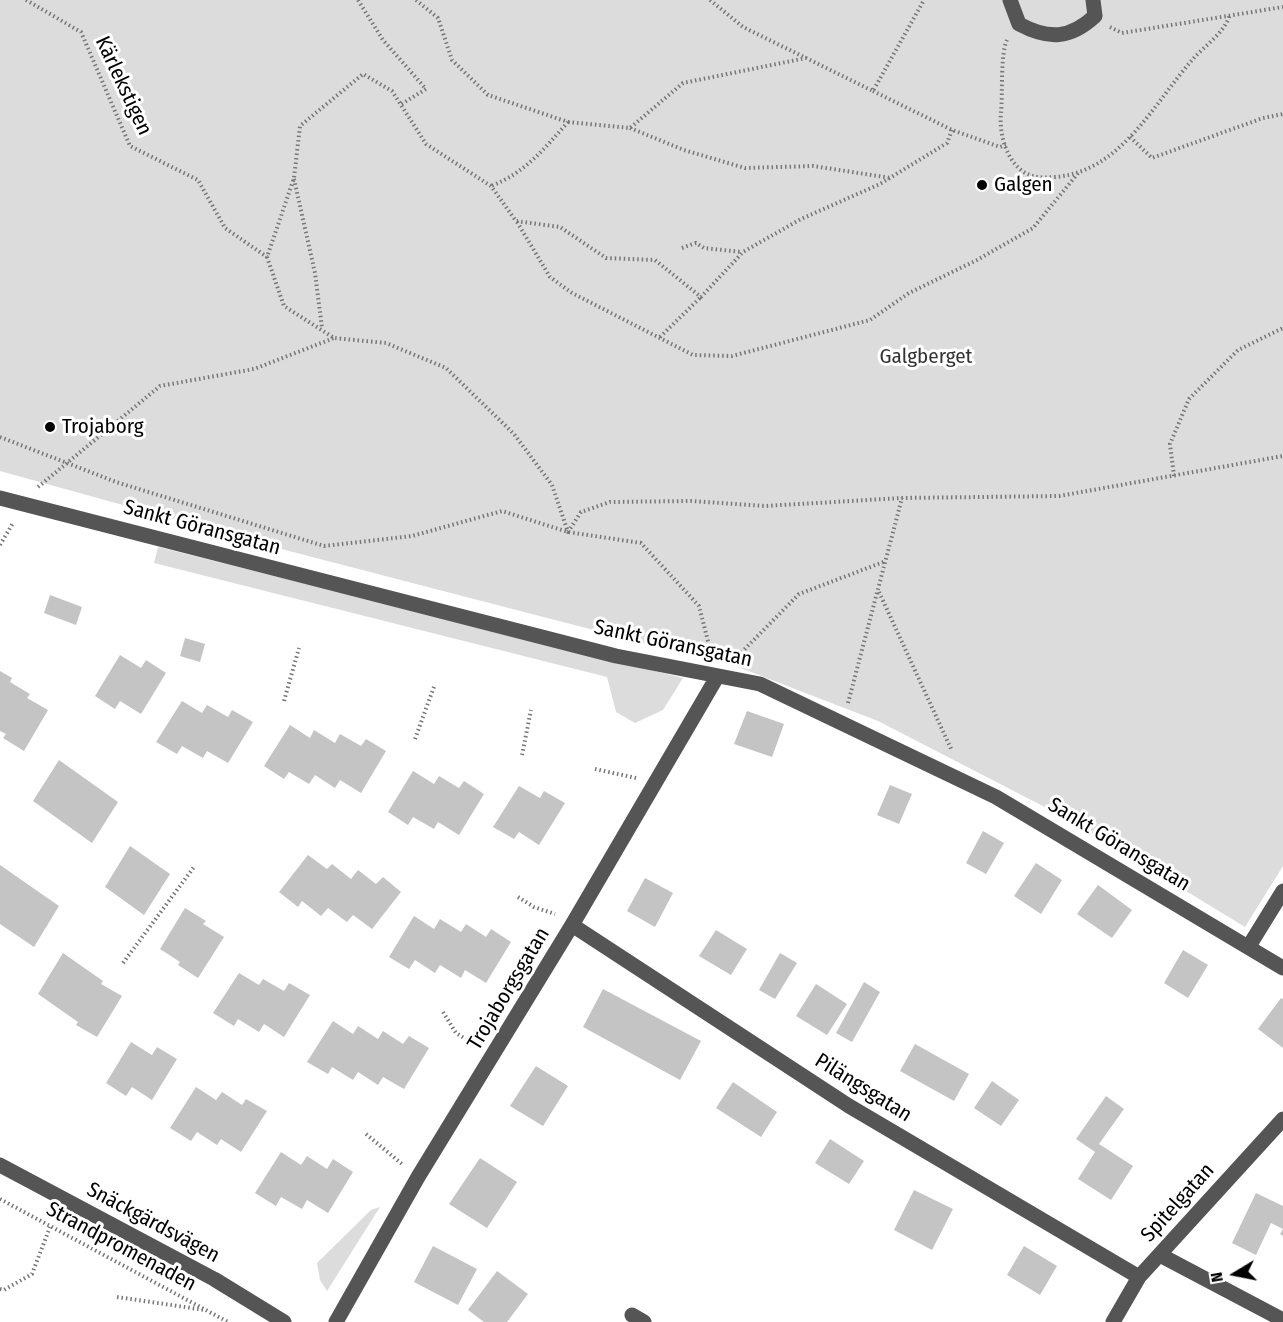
<!DOCTYPE html>
<meta charset="utf-8">
<style>
body{margin:0}
#map{position:relative;width:1283px;height:1322px;overflow:hidden;background:#fff;font-family:"Fira Sans Condensed",sans-serif}
canvas{display:block}
.north{position:absolute;left:1205px;top:1244px;width:60px;height:60px;-webkit-text-stroke:4px #fff;paint-order:stroke;rotate:260deg;font-size:16px;font-weight:700;line-height:24px;text-align:center;color:#000}
.north::after{content:'';display:block;margin:auto;width:21px;height:27px;background:#000;clip-path:polygon(50% 0,100% 100%,50% 72%,0 100%)}
</style>
<div id="map">
<canvas width="1283" height="1322"></canvas>
<div class="north">N</div>
</div>
<script>
const g = document.querySelector('canvas').getContext('2d');
g.lineJoin = 'round';
function fill(path, color) { g.fillStyle = color; g.fill(path, 'evenodd'); }
function stroke(path, color, width, dash) { g.strokeStyle = color; g.lineWidth = width; g.lineCap = dash ? 'butt' : 'round'; g.setLineDash(dash || []); g.stroke(path); }
function write(font, color, halo, rows, align = 'center') {
  g.font = font + ' "Fira Sans Condensed",sans-serif'; g.lineWidth = 6; g.setLineDash([]); g.textBaseline = 'middle'; g.strokeStyle = halo; g.fillStyle = color; for (const [text, x, y, turn = 0] of rows) {
    g.save(); g.translate(x, y); g.rotate((+turn || 0) * Math.PI / 180); g.textAlign = isNaN(turn) ? turn : align; if (halo) g.strokeText(text, 0, 0); g.fillText(text, 0, 0); g.restore();
  }
}
fill(new Path2D(`
 M 0,0 L 1283,0 L 1283,866 L 1245,927 L 1068,819 L 878,721 L 725,662 L 715,659 L 713,661 L 289,551 L 0,471 Z
 M 158,547 L 683,678 L 663,710 L 635,723 L 616,712 L 607,677 L 154,563 Z
 M 380,1207 L 327,1291 L 320,1280 L 317,1263 L 371,1210 Z`), '#dcdcdc');
fill(new Path2D(`
 M 50,595 L 82,607 L 76,625 L 44,613 Z
 M 185,638 L 205,644 L 200,662 L 180,656 Z
 M 120,655 L 141,668 L 146,660 L 166,673 L 141,714 L 120,701 L 115,709 L 95,696 Z
 M 0,671 L 12,678 L 10,682 L 30,694 L 27,698 L 48,710 L 24,751 L 3,738 L 6,734 L 0,731 Z
 M 182,701 L 202,713 L 207,705 L 228,717 L 232,710 L 253,722 L 228,763 L 207,751 L 203,758 L 182,746 L 177,754 L 156,742 Z
 M 747,711 L 784,724 L 772,757 L 734,744 Z
 M 290,725 L 310,738 L 314,730 L 335,743 L 340,734 L 361,746 L 366,739 L 386,751 L 361,793 L 340,780 L 335,788 L 315,775 L 309,784 L 289,772 L 284,779 L 264,766 Z
 M 59,760 L 118,802 L 92,843 L 33,801 Z
 M 413,771 L 434,784 L 439,776 L 459,788 L 464,781 L 484,794 L 459,835 L 438,822 L 434,829 L 413,817 L 408,825 L 388,812 Z
 M 890,785 L 912,794 L 899,824 L 877,815 Z
 M 519,786 L 540,798 L 544,791 L 565,803 L 539,845 L 519,832 L 514,839 L 493,827 Z
 M 983,831 L 1004,843 L 986,874 L 966,863 Z
 M 130,846 L 170,874 L 144,915 L 105,887 Z
 M 308,855 L 327,869 L 332,864 L 351,879 L 358,870 L 376,884 L 383,877 L 401,892 L 372,929 L 353,915 L 347,922 L 328,908 L 321,916 L 302,901 L 298,907 L 279,892 Z
 M 1036,863 L 1062,880 L 1041,914 L 1014,896 Z
 M 0,865 L 59,906 L 34,947 L 0,924 Z
 M 645,878 L 673,893 L 655,927 L 627,911 Z
 M 1098,885 L 1132,910 L 1112,938 L 1077,914 Z
 M 185,908 L 206,921 L 203,924 L 224,937 L 198,978 L 178,965 L 180,962 L 160,949 Z
 M 414,916 L 434,929 L 440,919 L 461,932 L 466,924 L 486,937 L 491,929 L 511,942 L 486,983 L 465,970 L 461,978 L 440,965 L 435,973 L 415,960 L 409,969 L 389,957 Z
 M 716,930 L 747,949 L 731,975 L 699,956 Z
 M 1183,950 L 1208,965 L 1188,998 L 1164,983 Z
 M 63,953 L 103,981 L 101,984 L 122,996 L 97,1037 L 76,1025 L 78,1022 L 38,994 Z
 M 780,953 L 797,963 L 775,999 L 759,990 Z
 M 239,973 L 259,985 L 263,979 L 284,991 L 289,983 L 310,995 L 284,1037 L 264,1024 L 259,1032 L 238,1019 L 234,1026 L 213,1013 Z
 M 864,982 L 880,992 L 852,1042 L 836,1033 Z
 M 816,984 L 847,1004 L 827,1035 L 796,1016 Z
 M 603,989 L 701,1041 L 680,1080 L 583,1027 Z
 M 1281,998 L 1283,999 L 1283,1048 L 1258,1029 Z
 M 333,1021 L 353,1034 L 358,1026 L 378,1039 L 383,1031 L 403,1044 L 409,1036 L 429,1048 L 404,1089 L 383,1077 L 378,1085 L 358,1072 L 353,1080 L 332,1067 L 328,1074 L 307,1062 Z
 M 131,1042 L 152,1055 L 157,1047 L 177,1059 L 152,1100 L 132,1087 L 126,1096 L 106,1083 Z
 M 915,1044 L 969,1074 L 954,1101 L 900,1071 Z
 M 536,1066 L 568,1086 L 543,1126 L 510,1106 Z
 M 992,1081 L 1019,1100 L 1001,1126 L 974,1108 Z
 M 733,1082 L 777,1112 L 761,1137 L 716,1108 Z
 M 196,1087 L 216,1100 L 222,1092 L 242,1105 L 246,1099 L 267,1111 L 241,1152 L 221,1139 L 217,1145 L 197,1132 L 191,1141 L 170,1128 Z
 M 1106,1096 L 1124,1109 L 1099,1144 L 1133,1166 L 1111,1200 L 1078,1179 L 1095,1152 L 1076,1139 Z
 M 830,1139 L 864,1161 L 849,1184 L 815,1163 Z
 M 281,1152 L 301,1165 L 307,1156 L 327,1169 L 333,1159 L 353,1172 L 328,1213 L 307,1200 L 302,1209 L 281,1197 L 276,1206 L 255,1193 Z
 M 480,1158 L 517,1182 L 487,1228 L 449,1204 Z
 M 914,1190 L 953,1209 L 932,1250 L 894,1230 Z
 M 1256,1193 L 1283,1206 L 1283,1236 L 1280,1234 L 1283,1229 L 1271,1223 L 1256,1255 L 1232,1243 Z
 M 433,1246 L 477,1269 L 458,1305 L 414,1282 Z
 M 1024,1246 L 1057,1266 L 1040,1295 L 1007,1275 Z
 M 497,1271 L 528,1294 L 507,1322 L 484,1322 L 468,1310 Z`), '#c4c4c4');
stroke(new Path2D(`
 M 26,0 L 81,32 L 130,146 L 198,180 L 225,228 L 267,257
 M 358,0 L 383,40 L 426,89 L 400,105
 M 416,0 L 438,18 L 452,60 L 488,95 L 568,122 C 544,149 525,173 491,186
 M 710,0 L 743,27 L 873,91 L 924,0
 M 1110,27 L 1122,33 L 1283,7
 M 1007,40 C 1000,55 1003,93 1001,112 C 999,132 1005,157 1021,170 C 1031,178 1042,178 1055,177 C 1121,172 1154,103 1193,59 C 1205,45 1225,33 1230,14
 M 873,91 L 952,130 L 1000,147 L 1006,145
 M 568,122 L 630,128 L 683,83 L 806,58
 M 630,128 L 684,150 L 745,168 L 813,166 L 891,178
 M 952,130 L 947,143 L 880,184 L 801,219 L 743,252 L 701,297 L 655,260 L 606,258 L 560,227 L 516,221 L 491,186 L 426,144 L 392,91 L 363,74 L 300,126 L 294,178 L 267,257 L 284,306 L 334,338 L 386,343 L 446,368 L 514,434 L 552,485 L 568,532 L 581,512 L 610,502 L 691,501 L 765,506 L 902,498 L 1059,496 L 1283,456
 M 1130,137 L 1152,158 L 1263,118 L 1283,114
 M 294,179 L 315,273 L 322,328
 M 517,222 L 550,277 L 572,293 L 693,355 L 732,356 L 870,320 L 909,293 L 977,260 L 1033,228 L 1079,172
 M 682,248 L 696,243 L 704,248 L 742,252
 M 660,337 L 701,297
 M 0,437 L 116,482 L 324,546 L 412,536 L 502,511 L 568,532 L 641,543 L 699,606 L 711,653
 M 1174,476 L 1170,444 L 1189,399 L 1238,350 L 1283,328
 M 38,487 L 160,386 L 254,369 L 334,338
 M 0,545 L 13,523
 M 879,592 L 952,751
 M 735,659 L 799,594 L 886,561
 M 284,701 L 299,648
 M 848,703 L 902,498
 M 415,739 L 435,684
 M 522,755 L 531,710
 M 595,769 L 636,778
 M 518,897 L 534,907 L 555,914
 M 123,963 L 194,867
 M 443,1012 L 456,1033 L 477,1046
 M 366,1134 L 402,1164
 M 0,1199 L 228,1322
 M 0,1289 L 4,1290 L 32,1274 L 50,1227
 M 117,1297 L 205,1310`), '#777', 4, [1.5, 3]);
stroke(new Path2D(`
 M 1010,0 L 1019,24 C 1049,40 1070,39 1095,16 L 1093,0
 M 0,498 L 616,656 L 760,684 L 996,797 L 1283,968
 M 572,925 L 849,1106 L 1139,1277
 M 1249,946 L 1283,891
 M 0,1165 L 214,1279 L 284,1322
 M 1160,1255 L 1283,1320
 M 632,1315 L 644,1322
 M 336,1322 L 418,1177 L 572,925 L 717,677
 M 1113,1322 L 1139,1277 L 1283,1119`), '#555', 15);
for (const [x, y, r, color] of [
 [982,185,6,"#000"],
 [50,427,6,"#000"]
]) { const dot = new Path2D(); dot.arc(x, y, r, 0, 2 * Math.PI); g.fillStyle = color; g.fill(dot); stroke(dot, '#fff', 2); }
write('21px', '#000', '#fff', [
 ["Kärlekstigen",123,86,65],
 ["Sankt Göransgatan",202,528,15],
 ["Sankt Göransgatan",673,644,12],
 ["Sankt Göransgatan",1119,845,31],
 ["Trojaborgsgatan",509,989,-59],
 ["Pilängsgatan",863,1088,32],
 ["Spitelgatan",1178,1203,-48],
 ["Snäckgärdsvägen",153,1223,28],
 ["Strandpromenaden",121,1247,28]
]);
write('21px', '#000', '#fff', [
 ["Galgen",994,185],
 ["Trojaborg",62,427]
], 'left');
write('21px', '#333', '#fff', [
 ["Galgberget",926,357]
]);
</script>
